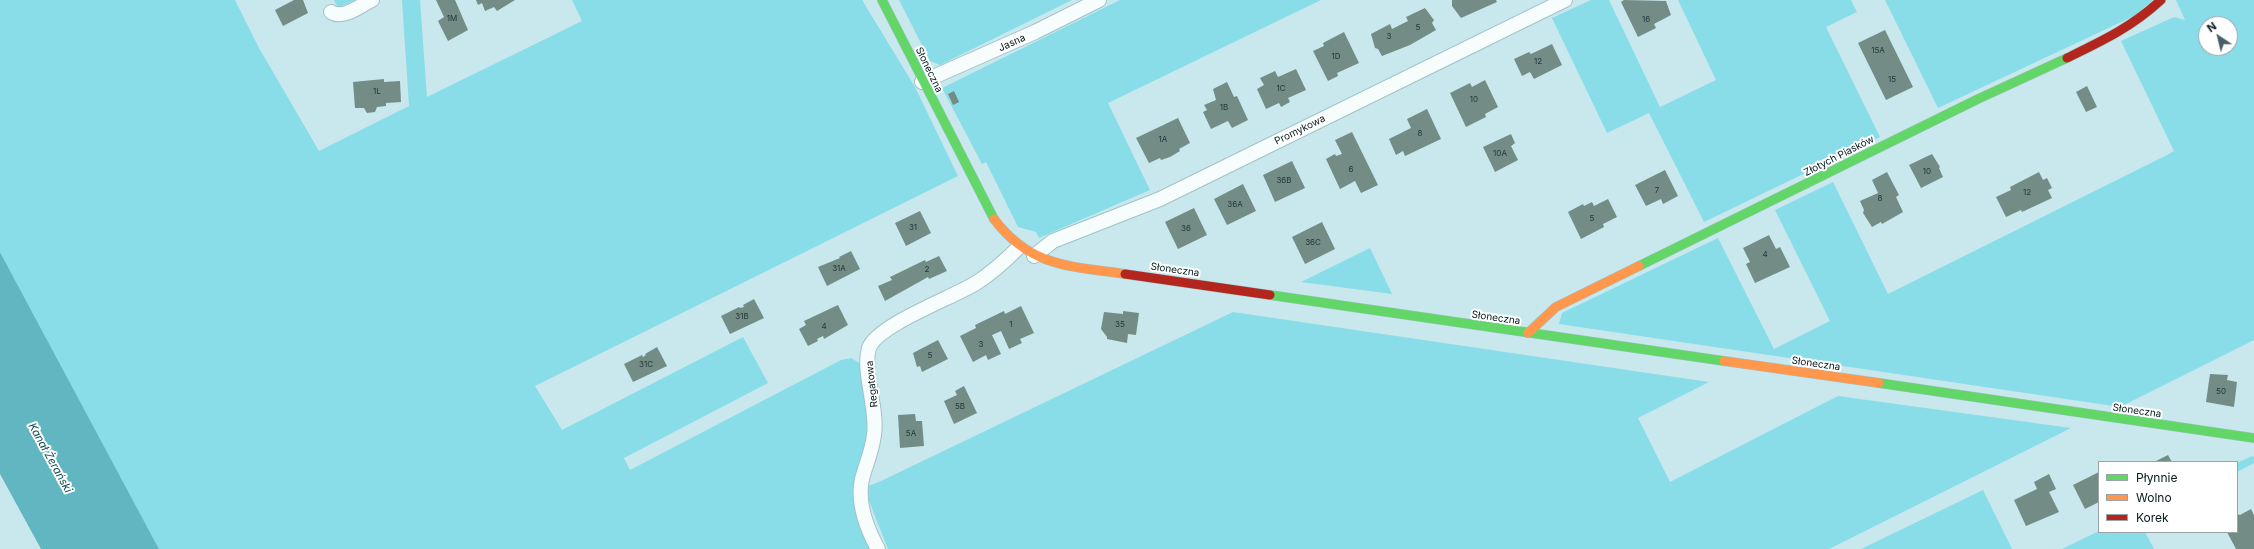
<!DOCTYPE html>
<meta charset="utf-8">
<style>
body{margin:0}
#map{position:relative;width:2254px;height:549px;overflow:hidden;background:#c8e8ed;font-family:Inter,sans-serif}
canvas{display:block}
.legend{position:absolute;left:2098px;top:461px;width:140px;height:72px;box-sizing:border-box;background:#fff;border:1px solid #9aa3a5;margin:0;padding:5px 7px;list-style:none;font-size:12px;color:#03191d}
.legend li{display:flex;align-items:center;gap:8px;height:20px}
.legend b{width:20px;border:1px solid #9aa3a5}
.north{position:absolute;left:2198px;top:16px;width:40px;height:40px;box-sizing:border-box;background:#fff;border:1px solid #9aa3a5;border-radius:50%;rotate:325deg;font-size:11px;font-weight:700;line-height:16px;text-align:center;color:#03191d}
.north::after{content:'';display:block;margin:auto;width:14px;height:18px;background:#486166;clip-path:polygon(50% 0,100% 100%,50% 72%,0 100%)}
</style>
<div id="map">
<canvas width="2254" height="549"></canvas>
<ul class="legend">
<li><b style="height:5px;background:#63d668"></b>Płynnie</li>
<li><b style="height:5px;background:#ff974d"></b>Wolno</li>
<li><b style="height:5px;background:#b3261e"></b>Korek</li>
</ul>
<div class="north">N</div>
</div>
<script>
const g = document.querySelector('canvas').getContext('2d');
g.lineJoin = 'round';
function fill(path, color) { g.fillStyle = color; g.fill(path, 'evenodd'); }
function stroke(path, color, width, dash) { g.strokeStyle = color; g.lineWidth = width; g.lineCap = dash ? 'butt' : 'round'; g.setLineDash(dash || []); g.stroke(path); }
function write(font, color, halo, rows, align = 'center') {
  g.font = font + ' Inter,sans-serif'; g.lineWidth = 4; g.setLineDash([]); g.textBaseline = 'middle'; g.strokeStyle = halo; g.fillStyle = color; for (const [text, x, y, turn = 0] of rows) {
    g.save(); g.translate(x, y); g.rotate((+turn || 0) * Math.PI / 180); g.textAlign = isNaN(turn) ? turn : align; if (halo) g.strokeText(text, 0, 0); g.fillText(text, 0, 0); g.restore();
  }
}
fill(new Path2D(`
 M 0,0 L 235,0 L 259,48 L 319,151 L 409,106 L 402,0 L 420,0 L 427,97 L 582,21 L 572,0 L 862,0 L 915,87 L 958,176 L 535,386 L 562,430 L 743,337 L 768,383 L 624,458 L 630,470 L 841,360 L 851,358 L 861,364 L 866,394 L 868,433 L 859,468 L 872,549 L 159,549 L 0,252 Z
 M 334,0 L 355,0 L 338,8 Z
 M 899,0 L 1072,0 L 940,65 L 930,61 Z
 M 1120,0 L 1321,0 L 1108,103 L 1150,190 L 1039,238 L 1036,232 L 1018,227 L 986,162 L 982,164 L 942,88 Z
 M 1591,0 L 1609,0 L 1660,107 L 1716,80 L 1678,0 L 1851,0 L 1857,12 L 1826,27 L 1880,137 L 1704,222 L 1649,113 L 1607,133 L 1552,18 Z
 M 1885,0 L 2153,0 L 2134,16 L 1938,108 Z
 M 2176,0 L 2254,0 L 2254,340 L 2120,407 L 1559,324 L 1562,313 L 1718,238 L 1774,349 L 1830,321 L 1775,210 L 1833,182 L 1888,294 L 2167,155 L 2174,151 L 2121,41 L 2174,17 L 2185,20 ZM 2206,24 L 2230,24 L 2230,48 L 2206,48 Z
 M 1370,248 L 1392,294 L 1301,282 Z
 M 1233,312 L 1709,382 L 1638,418 L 1670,482 L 1838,396 L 2071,428 L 1829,549 L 888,549 L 869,501 L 868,486 L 881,481 Z
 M 2252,456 L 2254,457 L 2254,463 L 2237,472 L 2237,463 Z
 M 1983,490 L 2012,549 L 1861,549 Z
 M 2099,531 L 2145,532 L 2154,549 L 2062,549 Z`), '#88dde9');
fill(new Path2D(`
 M 0,252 L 159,549 L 41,549 L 0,474 Z`), '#62b6c2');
fill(new Path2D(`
 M 294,0 L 303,0 L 308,13 L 283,26 L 275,10 Z
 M 436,0 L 455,0 L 468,30 L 448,41 L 438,21 L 444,17 Z
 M 476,0 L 515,0 L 497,11 L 494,7 L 485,11 L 482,3 L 478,5 Z
 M 1452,0 L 1496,0 L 1497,2 L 1461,18 L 1452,6 Z
 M 1624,0 L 1666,1 L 1671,15 L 1654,24 L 1656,28 L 1638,37 L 1621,2 Z
 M 1425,8 L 1434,20 L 1432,23 L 1436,30 L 1410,45 L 1382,56 L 1378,49 L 1375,48 L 1371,34 L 1390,24 L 1392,29 L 1408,21 L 1406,17 Z
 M 1885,30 L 1913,87 L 1886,100 L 1858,43 Z
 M 1344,32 L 1359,63 L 1337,73 L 1338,76 L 1328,81 L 1313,51 L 1324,46 L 1323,43 Z
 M 1552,44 L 1562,65 L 1534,79 L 1530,72 L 1522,76 L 1514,59 L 1529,52 L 1531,54 Z
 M 1296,69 L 1306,90 L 1288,98 L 1290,102 L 1281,107 L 1279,103 L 1266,109 L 1257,89 L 1264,85 L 1260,78 L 1275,71 L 1278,77 Z
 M 384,79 L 384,82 L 400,81 L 401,102 L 386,103 L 386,106 L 377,107 L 375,112 L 367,113 L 364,108 L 355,108 L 353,82 Z
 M 1485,80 L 1498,107 L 1485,114 L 1486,117 L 1466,127 L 1450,93 L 1470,83 L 1472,87 Z
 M 1227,82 L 1234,97 L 1237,96 L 1248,120 L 1232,128 L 1228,121 L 1211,129 L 1203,112 L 1207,110 L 1204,105 L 1216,100 L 1213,89 Z
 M 2087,86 L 2097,107 L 2086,112 L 2076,92 Z
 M 954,91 L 959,102 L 953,105 L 948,94 Z
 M 1427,109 L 1441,139 L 1405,156 L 1403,151 L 1396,155 L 1389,139 L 1411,128 L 1407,119 Z
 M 1178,118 L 1190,143 L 1179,149 L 1180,151 L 1170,157 L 1161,160 L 1160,158 L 1149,163 L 1136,138 Z
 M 1352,132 L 1378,185 L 1361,193 L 1355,181 L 1340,189 L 1326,159 L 1335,154 L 1336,156 L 1342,154 L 1335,140 Z
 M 1511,134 L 1515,143 L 1511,146 L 1518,160 L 1495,172 L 1483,147 Z
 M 1932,154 L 1940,167 L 1939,168 L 1943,177 L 1921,188 L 1909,165 Z
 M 1292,161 L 1305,188 L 1275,202 L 1263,175 Z
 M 1665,170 L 1678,196 L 1663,204 L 1661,199 L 1646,206 L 1635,185 Z
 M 1887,172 L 1899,195 L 1896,197 L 1903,212 L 1882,224 L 1881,222 L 1872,227 L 1863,213 L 1864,210 L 1860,201 L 1878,193 L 1872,180 Z
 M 2039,172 L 2043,180 L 2047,178 L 2052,188 L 2048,190 L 2052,198 L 2022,212 L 2021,210 L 2006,217 L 1996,197 L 2011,190 L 2010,187 Z
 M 1243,184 L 1256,211 L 1227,225 L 1214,199 Z
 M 1608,199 L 1617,217 L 1603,224 L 1604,227 L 1581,239 L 1568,212 L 1583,204 L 1584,206 L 1592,202 L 1594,206 Z
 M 1194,208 L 1207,235 L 1178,249 L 1165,222 Z
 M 920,211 L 931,233 L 906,246 L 895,223 Z
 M 1322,222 L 1335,249 L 1305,264 L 1292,237 Z
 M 1769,235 L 1776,249 L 1780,247 L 1790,267 L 1755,283 L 1746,264 L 1750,262 L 1743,248 Z
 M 851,251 L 860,269 L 827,286 L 818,267 L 840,258 L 839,257 Z
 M 939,256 L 947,271 L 929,279 L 928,277 L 885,301 L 878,286 L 892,280 L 890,277 L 925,260 L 926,262 Z
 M 754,299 L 764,318 L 730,334 L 721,316 L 739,307 L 740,308 L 744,307 L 743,305 Z
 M 838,305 L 848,325 L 824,339 L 823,336 L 817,339 L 818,341 L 808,346 L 799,329 L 806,325 L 804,321 Z
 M 1021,306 L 1034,333 L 1020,339 L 1022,343 L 1009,349 L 1001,331 L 992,335 L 1001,354 L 988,360 L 986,355 L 973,362 L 960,336 L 976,328 L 975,325 L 1004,311 L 1005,314 Z
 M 1123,311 L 1139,313 L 1136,335 L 1128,334 L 1127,343 L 1107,339 L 1107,337 L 1101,329 L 1104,312 L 1123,314 Z
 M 938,340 L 948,359 L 922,372 L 920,366 L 917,367 L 913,353 Z
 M 657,347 L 667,366 L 633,382 L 624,364 L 642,355 L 643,357 L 646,355 L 645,354 Z
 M 2210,374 L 2228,375 L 2227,380 L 2237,382 L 2234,407 L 2206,402 Z
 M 964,386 L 977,413 L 954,424 L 944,401 L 957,395 L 955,391 Z
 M 915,414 L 916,421 L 922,421 L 924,446 L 900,448 L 898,415 Z
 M 2168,455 L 2172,462 L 2154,462 Z
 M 2099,472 L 2099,502 L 2085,509 L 2073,485 Z
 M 2049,474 L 2056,489 L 2049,492 L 2059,512 L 2026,526 L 2014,500 L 2037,489 L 2034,482 Z
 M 2251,509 L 2254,515 L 2254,549 L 2236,549 L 2227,532 L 2237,532 L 2237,514 L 2240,515 Z`), '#738c86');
const street = new Path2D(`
 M 331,12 C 343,20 361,5 372,0
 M 922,82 L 1035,32 L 1099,0
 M 1034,256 L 1053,241 L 1160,199 L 1565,0
 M 878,549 C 867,529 857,502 862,479 C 866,464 872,451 874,435 C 878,408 862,372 869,348 C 877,325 954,297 976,283 C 992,273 1005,261 1018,248`);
const fast = new Path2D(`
 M 882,0 L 994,219
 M 1639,266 L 1978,99 L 2067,58
 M 1270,295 L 1724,361
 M 1879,383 L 2254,438`);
const slow = new Path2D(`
 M 994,219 C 1030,267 1070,266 1125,274
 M 1528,333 L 1556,307 L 1639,266
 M 1724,361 L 1879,383`);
const jam = new Path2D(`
 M 2067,58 C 2102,41 2132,27 2161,0
 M 1125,274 L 1270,295`);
stroke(street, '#a0c3c8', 16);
stroke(fast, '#a0c3c8', 10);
stroke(slow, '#a0c3c8', 10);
stroke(jam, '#a0c3c8', 10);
stroke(street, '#f7fcfc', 14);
stroke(fast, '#63d668', 9);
stroke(slow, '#ff974d', 9);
stroke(jam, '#b3261e', 9);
write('8px', '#1f3637', null, [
 ["1M",452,19],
 ["16",1646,20],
 ["5",1418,28],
 ["3",1389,37],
 ["15A",1878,51],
 ["1D",1336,57],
 ["12",1538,62],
 ["15",1892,80],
 ["1C",1281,89],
 ["1L",377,92],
 ["10",1474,100],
 ["1B",1224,108],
 ["8",1420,134],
 ["1A",1163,140],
 ["10A",1500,154],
 ["6",1351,170],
 ["10",1927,172],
 ["36B",1284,181],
 ["7",1657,191],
 ["12",2027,193],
 ["8",1880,199],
 ["36A",1235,205],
 ["5",1592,219],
 ["31",913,228],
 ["36",1186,229],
 ["36C",1313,243],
 ["4",1765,255],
 ["31A",839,269],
 ["2",927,270],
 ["31B",742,317],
 ["1",1011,325],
 ["35",1120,325],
 ["4",824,327],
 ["3",981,345],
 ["5",930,356],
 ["31C",646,365],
 ["50",2221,392],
 ["5B",960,407],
 ["5A",911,434]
]);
write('10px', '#03191d', '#fff', [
 ["Jasna",1012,43,-24],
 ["Słoneczna",929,70,64],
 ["Promykowa",1300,130,-26],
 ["Złotych Piasków",1839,156,-27],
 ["Słoneczna",1175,270,8],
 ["Słoneczna",1496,318,8],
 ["Słoneczna",1816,364,8],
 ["Regatowa",872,384,-96],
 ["Słoneczna",2137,411,8]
]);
write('italic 11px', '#114e56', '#fff', [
 ["Kanał Żerański",50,458,61]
]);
</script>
